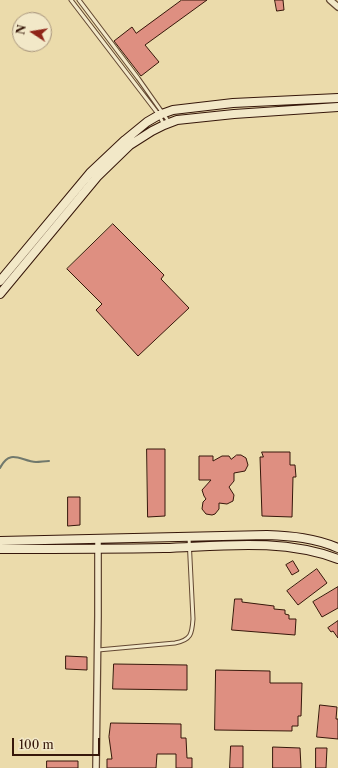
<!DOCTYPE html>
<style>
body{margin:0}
#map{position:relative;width:338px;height:768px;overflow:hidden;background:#ebdbab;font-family:"Libre Caslon Text",serif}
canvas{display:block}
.north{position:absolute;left:12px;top:12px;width:40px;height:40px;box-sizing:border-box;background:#f2e8c8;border:1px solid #a7947c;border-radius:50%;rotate:282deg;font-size:11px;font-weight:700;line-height:16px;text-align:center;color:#36170a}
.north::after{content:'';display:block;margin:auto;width:14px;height:18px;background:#8f2418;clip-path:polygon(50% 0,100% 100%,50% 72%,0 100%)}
.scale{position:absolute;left:12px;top:738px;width:88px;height:18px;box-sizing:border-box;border:2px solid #36170a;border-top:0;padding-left:5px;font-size:12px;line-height:14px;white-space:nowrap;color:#36170a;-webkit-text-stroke:3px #f2e8c8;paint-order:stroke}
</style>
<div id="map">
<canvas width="338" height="768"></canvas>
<div class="north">N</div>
<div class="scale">100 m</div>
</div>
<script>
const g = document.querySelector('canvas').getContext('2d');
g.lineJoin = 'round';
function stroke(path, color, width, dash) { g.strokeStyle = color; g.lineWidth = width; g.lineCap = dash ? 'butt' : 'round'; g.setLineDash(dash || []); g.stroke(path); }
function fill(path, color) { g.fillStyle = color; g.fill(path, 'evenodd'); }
stroke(new Path2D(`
 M 0,468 C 10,448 21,461 36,462 C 40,462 45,461 49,461`), '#71796d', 2);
const building = new Path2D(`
 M 182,0 L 207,0 L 145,45 L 159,62 L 141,76 L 114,41 L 132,27 L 136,33 Z
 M 275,0 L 283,0 L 284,10 L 277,11 Z
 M 113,224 L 164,275 L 161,279 L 189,308 L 138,356 L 96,310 L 102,304 L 67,269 Z
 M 147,449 L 165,449 L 165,516 L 148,517 Z
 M 262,452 L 290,452 L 290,465 L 295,465 L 296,477 L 293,477 L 292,517 L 262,516 L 260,457 L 263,457 Z
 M 237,455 L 241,455 L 246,458 L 248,465 L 245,471 L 234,473 L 234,481 L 229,487 L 234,495 L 233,501 L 227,504 L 219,503 L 219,509 L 215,514 L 212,515 L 206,514 L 202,509 L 203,502 L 206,499 L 204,496 L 202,490 L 211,480 L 199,480 L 199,456 L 213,456 L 213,461 L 222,456 L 229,456 L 231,459 Z
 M 68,497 L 80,497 L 80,525 L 68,526 Z
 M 293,561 L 299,571 L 292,575 L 286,565 Z
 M 317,569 L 327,583 L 298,605 L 287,591 Z
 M 338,587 L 338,608 L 322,617 L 313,602 Z
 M 235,599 L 242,599 L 242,602 L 274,606 L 274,609 L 285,610 L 285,614 L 289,615 L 289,619 L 296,619 L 295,635 L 232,630 Z
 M 338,621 L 338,638 L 333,631 L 331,632 L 328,628 Z
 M 66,656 L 87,657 L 87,670 L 66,669 Z
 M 114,664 L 187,665 L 187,690 L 113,689 Z
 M 216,670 L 270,671 L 270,683 L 302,683 L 301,716 L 298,716 L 298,726 L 292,726 L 292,731 L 215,730 Z
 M 320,705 L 337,707 L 336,719 L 338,719 L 338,739 L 317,737 Z
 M 111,723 L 181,724 L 181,738 L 186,738 L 187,758 L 192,758 L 192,768 L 176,768 L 176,754 L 157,754 L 156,768 L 107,768 L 107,759 L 112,759 L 109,737 Z
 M 231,746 L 243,746 L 243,768 L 230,768 Z
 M 273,747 L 300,748 L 301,768 L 273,768 Z
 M 316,748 L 327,748 L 326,768 L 316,768 Z
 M 47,761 L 78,761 L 78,768 L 47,768 Z`);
fill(building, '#de8f81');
stroke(building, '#36170a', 1);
const lane = new Path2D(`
 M 71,0 L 159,115 L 164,125
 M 79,0 L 138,78 L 169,122
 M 98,650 L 175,643 C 191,640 192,634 193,619 L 189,538`);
const street = new Path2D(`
 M 330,0 L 338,7
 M 96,768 L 98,616 L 98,539`);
const secondary = new Path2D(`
 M 0,281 L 90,173 L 125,140 L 147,122 L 159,115 L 173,110 L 233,103 L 338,98
 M 0,294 L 97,177 L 130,145 L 152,131 L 164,125 L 177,120 L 234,114 L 338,107
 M 0,541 L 267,535 C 292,536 315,538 338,548
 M 0,549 C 55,549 109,549 164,548 C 222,546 282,538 338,559`);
stroke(lane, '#634832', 5);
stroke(street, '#634832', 8);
stroke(secondary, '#36170a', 10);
stroke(lane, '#f2e8c8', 3);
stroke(street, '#f2e8c8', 5.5);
stroke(secondary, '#f2e8c8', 8);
</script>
